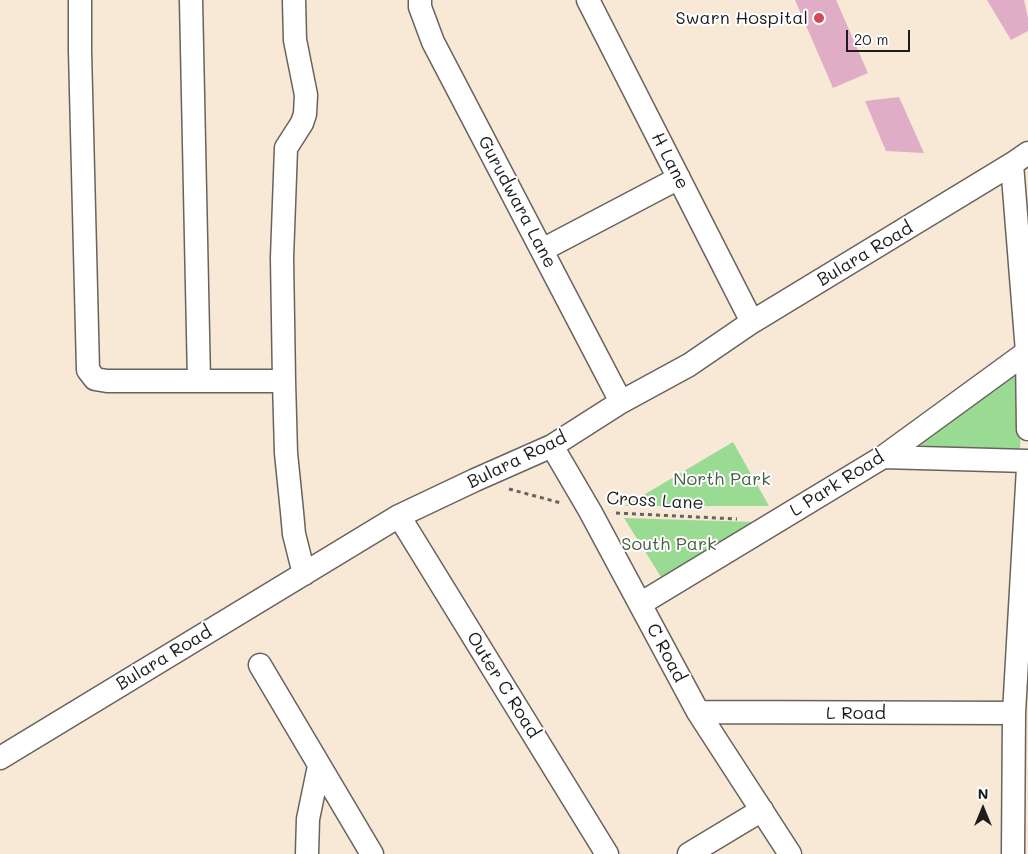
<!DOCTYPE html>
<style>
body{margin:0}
#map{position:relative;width:1028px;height:854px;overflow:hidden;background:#f8e8d6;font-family:Mali,sans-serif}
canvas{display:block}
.north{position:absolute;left:958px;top:784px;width:50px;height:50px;-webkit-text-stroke:4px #fff;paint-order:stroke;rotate:0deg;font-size:14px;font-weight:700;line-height:20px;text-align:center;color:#1c1c1c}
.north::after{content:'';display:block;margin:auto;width:18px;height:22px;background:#1c1c1c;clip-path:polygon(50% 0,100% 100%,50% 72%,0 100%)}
.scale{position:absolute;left:846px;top:30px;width:64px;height:22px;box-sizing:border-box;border:2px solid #1c1c1c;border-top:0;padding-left:6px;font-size:15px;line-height:18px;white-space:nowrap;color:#1c1c1c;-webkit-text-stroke:4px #fff;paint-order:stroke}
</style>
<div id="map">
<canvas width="1028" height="854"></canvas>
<div class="north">N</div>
<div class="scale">20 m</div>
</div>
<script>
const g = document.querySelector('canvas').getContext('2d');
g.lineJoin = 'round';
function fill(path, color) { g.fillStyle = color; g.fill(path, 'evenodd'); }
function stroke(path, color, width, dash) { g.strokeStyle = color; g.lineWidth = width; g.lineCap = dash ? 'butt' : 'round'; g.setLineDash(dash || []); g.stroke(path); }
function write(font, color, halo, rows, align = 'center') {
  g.font = font + ' Mali,sans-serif'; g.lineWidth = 4; g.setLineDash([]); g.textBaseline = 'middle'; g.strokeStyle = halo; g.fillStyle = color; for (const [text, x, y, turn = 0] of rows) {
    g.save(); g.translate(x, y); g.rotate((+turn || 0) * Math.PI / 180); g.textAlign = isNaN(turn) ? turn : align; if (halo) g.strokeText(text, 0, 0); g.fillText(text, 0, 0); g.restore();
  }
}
fill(new Path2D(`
 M 1024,369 L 1020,449 L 904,449 Z
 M 733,442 L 769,506 L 625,506 Z
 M 624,518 L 754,522 L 661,577 Z`), '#99db93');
fill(new Path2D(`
 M 795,0 L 836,0 L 868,73 L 833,88 Z
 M 987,0 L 1024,0 L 1028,18 L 1028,31 L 1011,40 Z
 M 899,97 L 924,153 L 886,151 L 865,101 Z`), '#e0adc7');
const street = new Path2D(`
 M 80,0 L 80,51 L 88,370 L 95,379 L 107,381 L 284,381
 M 191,0 L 199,381
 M 294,0 L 295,40 L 306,95 L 305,114 L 302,123 L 286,148 L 282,258 L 284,381 L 286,453 L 292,512 L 294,534 L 304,574
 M 420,0 L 420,7 L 433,42 L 621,402
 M 588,0 L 752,322
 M 1012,164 L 1027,352 L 1028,429
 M 542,250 L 679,178
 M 552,446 L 590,511 L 698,712 L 790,854
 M 883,457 L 1028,461
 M 399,516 L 607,854
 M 640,604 L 883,457 L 1027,352
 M 260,665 L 372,854
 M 698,712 L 1014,713
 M 0,758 L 399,516 L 475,480 L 552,446 L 621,402 L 689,365 L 752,322 L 1012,164 L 1028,153
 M 307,854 L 308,819 L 319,766
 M 689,854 L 762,810
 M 1013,854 L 1014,713 L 1028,468`);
stroke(street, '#69635d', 25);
stroke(new Path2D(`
 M 509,489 L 561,503
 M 616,513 L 737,519`), '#69635d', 3, [4, 4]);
stroke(street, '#fff', 22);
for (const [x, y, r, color] of [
 [819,18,6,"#d1495b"]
]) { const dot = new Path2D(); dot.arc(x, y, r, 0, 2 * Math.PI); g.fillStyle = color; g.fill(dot); stroke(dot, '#fff', 2); }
write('18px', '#1c1c1c', '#fff', [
 ["Swarn Hospital",808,18]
], 'right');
write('18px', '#1c1c1c', '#fff', [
 ["H Lane",670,161,63],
 ["Gurudwara Lane",517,202,62],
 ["Bulara Road",865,254,-31],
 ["Bulara Road",517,460,-26],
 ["L Park Road",837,484,-32],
 ["Cross Lane",655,501,3],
 ["C Road",666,653,62],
 ["Bulara Road",164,658,-31],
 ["Outer C Road",503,685,58],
 ["L Road",856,713]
]);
write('18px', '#485f46', '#fff', [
 ["North Park",722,479],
 ["South Park",669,544]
]);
</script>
